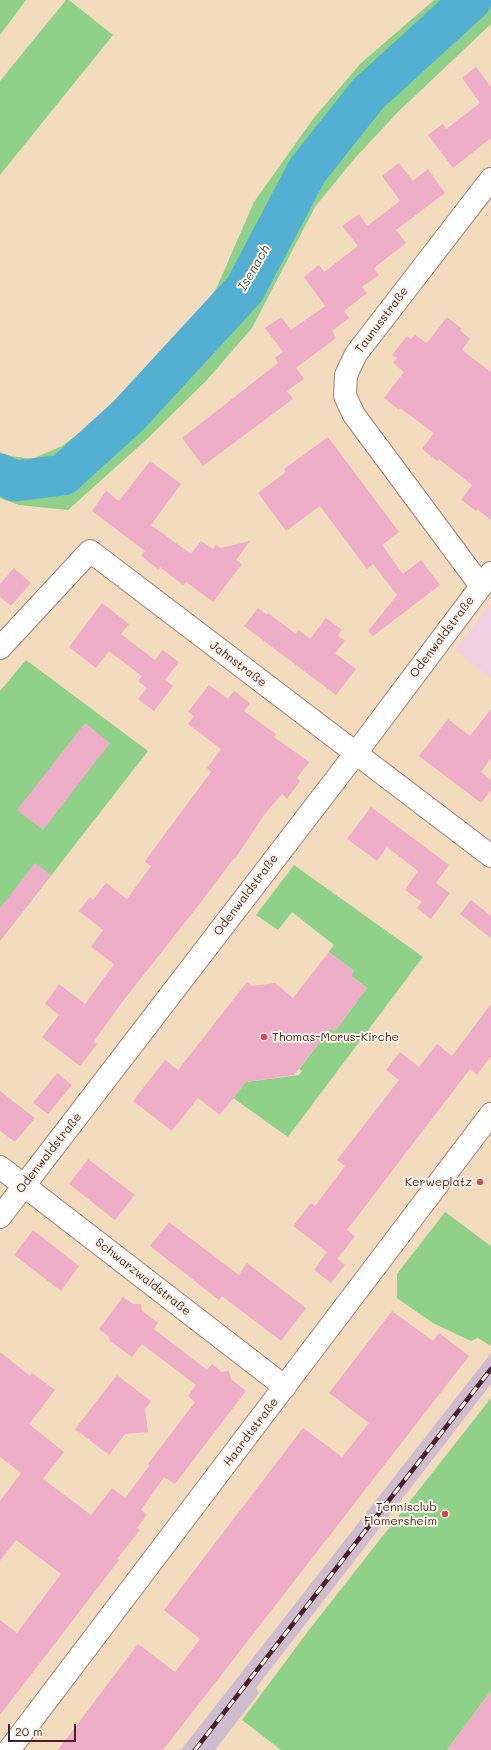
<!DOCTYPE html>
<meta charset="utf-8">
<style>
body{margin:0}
#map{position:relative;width:491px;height:1750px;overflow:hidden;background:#f2dcbd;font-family:Mali,sans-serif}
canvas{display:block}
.scale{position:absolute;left:8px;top:1724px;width:68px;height:18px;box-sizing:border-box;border:2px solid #4a1f2b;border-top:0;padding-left:5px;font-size:12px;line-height:14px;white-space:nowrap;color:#4a1f2b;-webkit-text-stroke:3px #fcf5e5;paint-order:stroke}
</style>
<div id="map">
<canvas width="491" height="1750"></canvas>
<div class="scale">20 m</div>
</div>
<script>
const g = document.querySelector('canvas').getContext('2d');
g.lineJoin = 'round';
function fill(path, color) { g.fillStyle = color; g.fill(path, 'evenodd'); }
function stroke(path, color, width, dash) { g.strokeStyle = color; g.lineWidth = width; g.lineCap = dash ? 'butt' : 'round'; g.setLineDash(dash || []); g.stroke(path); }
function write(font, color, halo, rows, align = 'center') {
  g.font = font + ' Mali,sans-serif'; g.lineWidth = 4; g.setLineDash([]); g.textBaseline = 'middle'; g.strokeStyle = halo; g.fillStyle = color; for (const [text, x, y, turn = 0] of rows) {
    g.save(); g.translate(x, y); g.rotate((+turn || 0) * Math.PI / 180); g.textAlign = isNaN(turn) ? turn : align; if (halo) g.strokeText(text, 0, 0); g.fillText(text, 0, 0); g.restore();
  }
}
fill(new Path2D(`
 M 491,603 L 491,678 L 455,651 Z`), '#f2cfe1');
fill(new Path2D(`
 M 491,1353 L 491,1384 L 256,1688 L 259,1693 L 215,1750 L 181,1750 Z`), '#cfbdcf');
fill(new Path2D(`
 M 0,0 L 26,0 L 0,35 Z
 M 66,0 L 69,0 L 113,35 L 0,175 L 0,81 Z
 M 434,0 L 491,0 L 491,24 L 398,112 L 355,158 L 315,207 L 252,328 L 206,381 L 146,440 L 68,510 L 19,505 L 0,498 L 0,452 L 5,455 L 32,459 L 62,446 L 89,426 L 193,323 L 217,287 L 254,202 L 313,119 L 361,63 Z
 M 26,660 L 148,751 L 0,941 L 0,691 Z
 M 294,865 L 423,957 L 288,1137 L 233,1098 L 246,1082 L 299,1075 L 302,1071 L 299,1069 L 331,1028 L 335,1031 L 367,988 L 351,976 L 354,971 L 329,952 L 334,945 L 292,912 L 278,930 L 256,915 Z
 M 445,1212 L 491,1246 L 491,1346 L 478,1338 L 471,1341 L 433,1323 L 397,1298 L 397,1274 Z
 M 491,1398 L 491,1691 L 447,1750 L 281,1750 L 242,1720 L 309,1630 Z`), '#90d189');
stroke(new Path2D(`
 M 0,474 L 15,481 L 63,475 L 128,416 L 245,289 L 307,171 L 368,94 L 471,0`), '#54b0d2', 41);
fill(new Path2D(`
 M 476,67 L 491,87 L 491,138 L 453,168 L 428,135 L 443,124 L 446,129 L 480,103 L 462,78 Z
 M 399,163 L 413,181 L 428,169 L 445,193 L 396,230 L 406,243 L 374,268 L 379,275 L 362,287 L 367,293 L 344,311 L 349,318 L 332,331 L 336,338 L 296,368 L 304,379 L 287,391 L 293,399 L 203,466 L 182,438 L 278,363 L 275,358 L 283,352 L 265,328 L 281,317 L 291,330 L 325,306 L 304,277 L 319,265 L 324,272 L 358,246 L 342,226 L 359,214 L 367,226 L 400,201 L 382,176 Z
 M 447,317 L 462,329 L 460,330 L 470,339 L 462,350 L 491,372 L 491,520 L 477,509 L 476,511 L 461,500 L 472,485 L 439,459 L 437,461 L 422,449 L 434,433 L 400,408 L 399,410 L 384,398 L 404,372 L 393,363 L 397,358 L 392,355 L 407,336 L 411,339 L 415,335 L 427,343 Z
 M 328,437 L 399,532 L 382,545 L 403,574 L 421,560 L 440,585 L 373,636 L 368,631 L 397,595 L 373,564 L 367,569 L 320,506 L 286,531 L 258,493 L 286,472 L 284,469 Z
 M 150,461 L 181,484 L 151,525 L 191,554 L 201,541 L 213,549 L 216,545 L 221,548 L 250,541 L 236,560 L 242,564 L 213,602 L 186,582 L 183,585 L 160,567 L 159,570 L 141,556 L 145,551 L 92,511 L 106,491 L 119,501 Z
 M 14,568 L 31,583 L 11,606 L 0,597 L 0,584 Z
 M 102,603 L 129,624 L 121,634 L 155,660 L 163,650 L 179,662 L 165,680 L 173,686 L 154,711 L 138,699 L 147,688 L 138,681 L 142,676 L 109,651 L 96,668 L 69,647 Z
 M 258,608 L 267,615 L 268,613 L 296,634 L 299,630 L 310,639 L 326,618 L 342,630 L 338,636 L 345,641 L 335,653 L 356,669 L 336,695 L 244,626 Z
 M 209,685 L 228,699 L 234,691 L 250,703 L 244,711 L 276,734 L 274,737 L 309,762 L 297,778 L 300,781 L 287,799 L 282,794 L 264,815 L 235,859 L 234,858 L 201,902 L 123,1001 L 94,1041 L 97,1044 L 80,1066 L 42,1037 L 59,1015 L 45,1004 L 59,984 L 85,1004 L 114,964 L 91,947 L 103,930 L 79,911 L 90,897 L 93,900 L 106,883 L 127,899 L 151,866 L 145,861 L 211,772 L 207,768 L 221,749 L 188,724 L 194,716 L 188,712 Z
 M 491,709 L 491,758 L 481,772 L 491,780 L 491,790 L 481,803 L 419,756 L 448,719 L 470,736 Z
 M 85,723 L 110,743 L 43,830 L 17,810 Z
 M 371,807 L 449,865 L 436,883 L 450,893 L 431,919 L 417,908 L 422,902 L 405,890 L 418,871 L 387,847 L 377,861 L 347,839 Z
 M 35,863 L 51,875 L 0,941 L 0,908 Z
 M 471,900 L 491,916 L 491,938 L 460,914 Z
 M 329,952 L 354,971 L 351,976 L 367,988 L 335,1031 L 331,1028 L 294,1075 L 246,1082 L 220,1115 L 198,1098 L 172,1131 L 133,1101 L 165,1060 L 178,1070 L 247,982 L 252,986 L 275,983 L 293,998 Z
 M 491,1004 L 491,1056 L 477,1075 L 470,1069 L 347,1230 L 355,1236 L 337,1259 L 345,1265 L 331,1283 L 314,1270 L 327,1252 L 293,1226 L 311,1203 L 315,1206 L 345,1166 L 337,1160 L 399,1080 L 386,1070 L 400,1052 L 419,1067 L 437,1044 L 452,1056 Z
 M 57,1073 L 72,1085 L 48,1114 L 33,1103 Z
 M 0,1091 L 35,1118 L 15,1142 L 0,1131 Z
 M 88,1159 L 135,1195 L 115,1220 L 69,1184 Z
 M 169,1222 L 239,1275 L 247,1263 L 306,1308 L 281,1341 L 222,1296 L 219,1300 L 150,1246 Z
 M 33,1230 L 79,1266 L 61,1291 L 14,1255 Z
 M 123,1297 L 133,1304 L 141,1304 L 142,1311 L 158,1323 L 154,1329 L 207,1370 L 212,1364 L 222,1372 L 229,1371 L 231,1379 L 246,1391 L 175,1484 L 164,1477 L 141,1510 L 147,1515 L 137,1528 L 140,1530 L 117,1559 L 119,1560 L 0,1715 L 0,1620 L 17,1633 L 61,1574 L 16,1540 L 0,1561 L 0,1501 L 21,1473 L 0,1457 L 0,1352 L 30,1376 L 32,1373 L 55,1390 L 29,1424 L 64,1452 L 43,1479 L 91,1515 L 112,1488 L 125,1498 L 150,1465 L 148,1464 L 195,1402 L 188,1396 L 196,1385 L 142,1344 L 132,1357 L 110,1341 L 108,1336 L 99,1329 Z
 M 392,1311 L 433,1341 L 439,1333 L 469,1356 L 163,1750 L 58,1750 L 138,1644 L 175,1672 L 200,1639 L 164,1610 L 303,1428 L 342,1457 L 369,1423 L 329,1393 Z
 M 117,1375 L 151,1401 L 145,1409 L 148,1432 L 125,1434 L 109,1455 L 75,1429 Z
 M 491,1691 L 491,1750 L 447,1750 L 472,1716 Z`), '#efaec7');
const minor = new Path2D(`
 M 481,586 L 354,415 L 345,396 L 346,375 L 356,354 L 491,179
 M 0,648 L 90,551 L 491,856
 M 0,1167 L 285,1387
 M 0,1217 L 356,753 L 491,573
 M 9,1750 L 491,1114`);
stroke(minor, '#9e7e74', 24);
stroke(minor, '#fff', 22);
const rail = new Path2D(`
 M 195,1750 L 491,1369`);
stroke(rail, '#4a1f2b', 4.5);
stroke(rail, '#fcf5e5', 3, [9]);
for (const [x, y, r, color] of [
 [264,1037,4,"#d1495b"],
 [480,1182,4,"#d1495b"],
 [445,1514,4,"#d1495b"]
]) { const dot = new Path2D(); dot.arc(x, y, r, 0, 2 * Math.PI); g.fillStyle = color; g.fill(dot); stroke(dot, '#fcf5e5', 1.5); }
write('12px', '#4a1f2b', '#fcf5e5', [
 ["Taunusstraße",382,320,-53],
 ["Odenwaldstraße",442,637,-53],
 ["Jahnstraße",238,664,37],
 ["Odenwaldstraße",246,895,-53],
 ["Odenwaldstraße",49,1153,-52],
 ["Schwarzwaldstraße",143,1277,38],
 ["Haardtstraße",251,1432,-53]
]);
write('12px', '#4a1f2b', '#fcf5e5', [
 ["Thomas-Morus-Kirche",272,1037,"left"],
 ["Kerweplatz",472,1182],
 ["Tennisclub",437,1507],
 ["Flomersheim",437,1521]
], 'right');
write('italic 13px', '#4e5265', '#fcf5e5', [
 ["Isenach",254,268,-60]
]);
</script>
